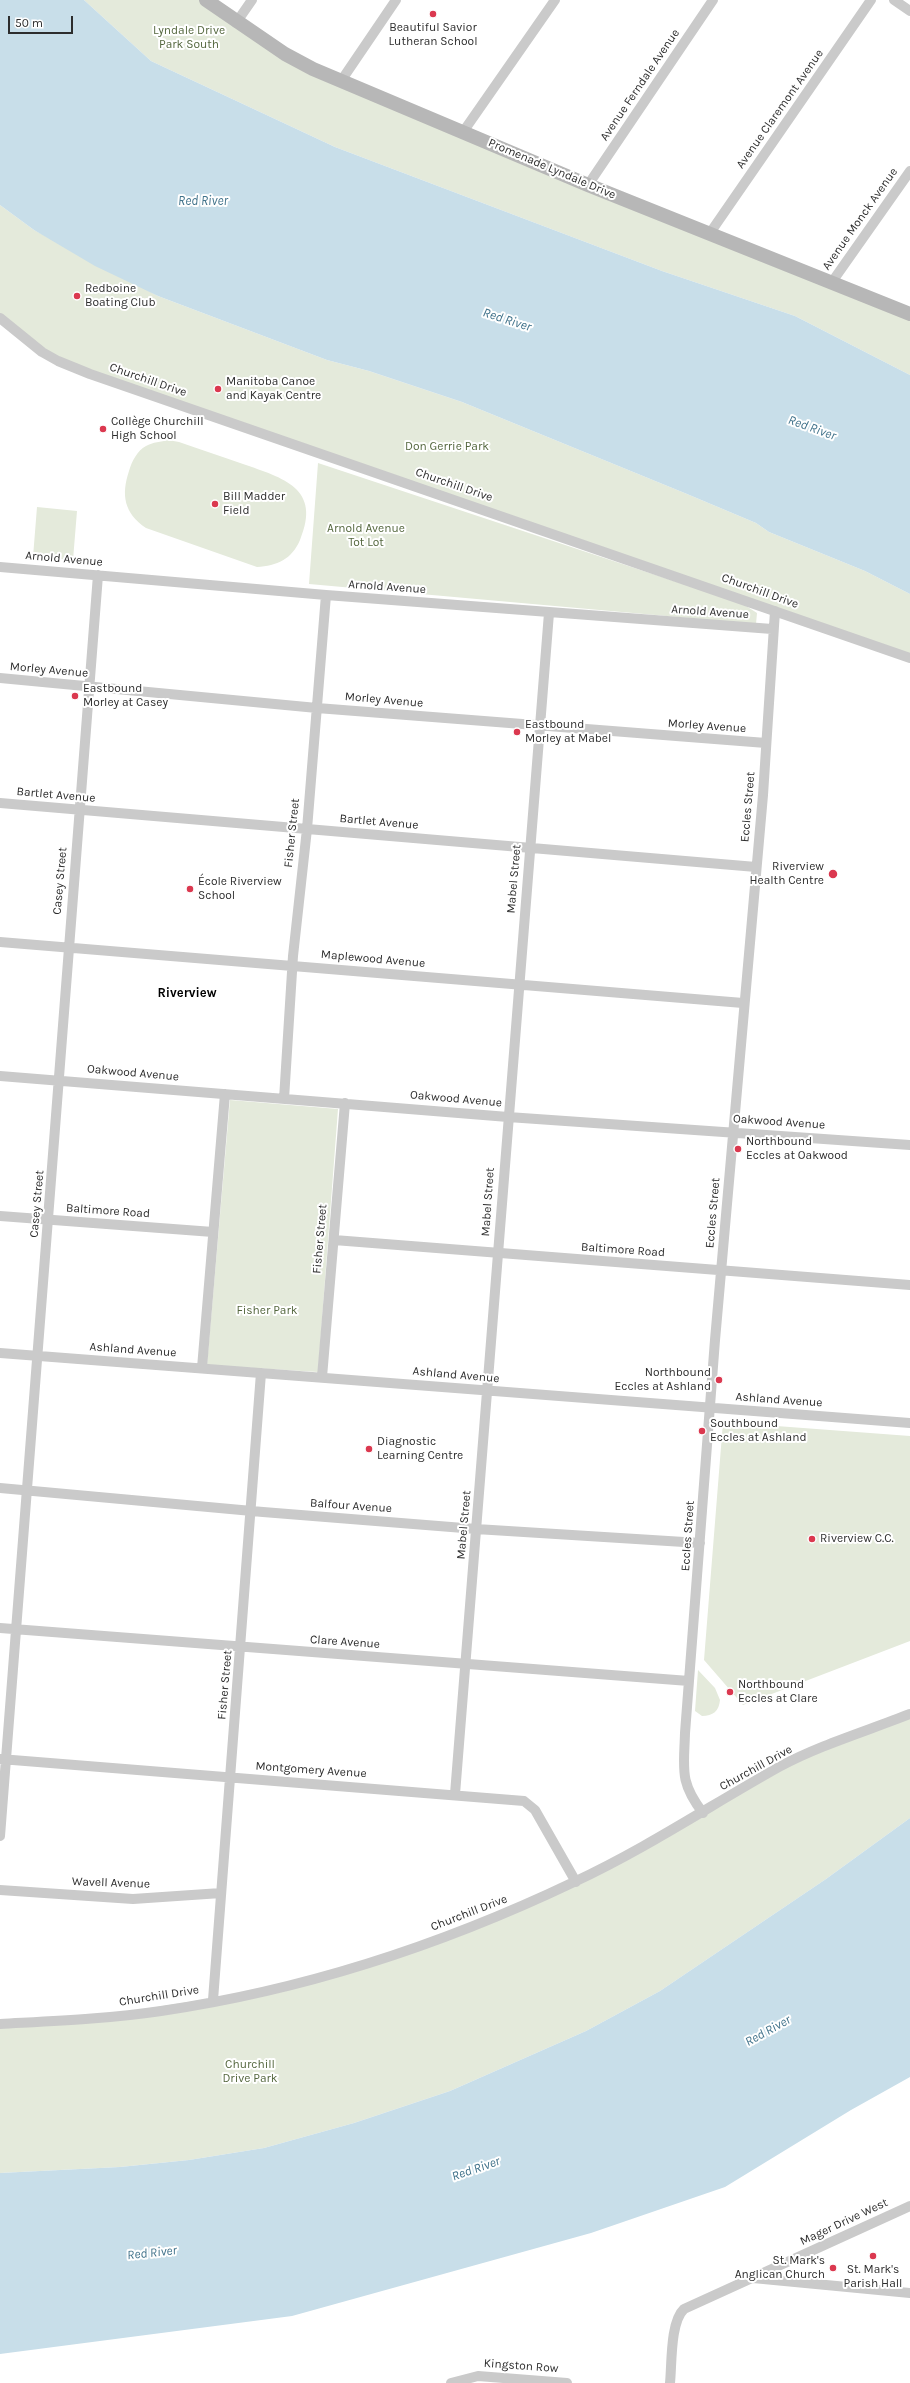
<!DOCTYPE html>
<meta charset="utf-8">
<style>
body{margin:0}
#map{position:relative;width:910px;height:2383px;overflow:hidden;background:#fff;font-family:Karla,sans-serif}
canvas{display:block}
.scale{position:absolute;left:8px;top:16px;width:65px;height:18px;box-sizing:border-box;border:2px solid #2d2d2d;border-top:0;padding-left:5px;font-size:12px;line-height:14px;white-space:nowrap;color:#2d2d2d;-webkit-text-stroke:3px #fff;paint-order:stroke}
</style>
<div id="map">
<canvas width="910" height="2383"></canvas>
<div class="scale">50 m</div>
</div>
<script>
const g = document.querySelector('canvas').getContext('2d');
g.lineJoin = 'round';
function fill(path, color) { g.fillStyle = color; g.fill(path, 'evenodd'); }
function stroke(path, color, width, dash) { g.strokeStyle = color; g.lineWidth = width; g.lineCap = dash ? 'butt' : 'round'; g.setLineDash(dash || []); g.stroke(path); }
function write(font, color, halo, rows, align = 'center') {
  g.font = font + ' Karla,sans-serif'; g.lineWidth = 4; g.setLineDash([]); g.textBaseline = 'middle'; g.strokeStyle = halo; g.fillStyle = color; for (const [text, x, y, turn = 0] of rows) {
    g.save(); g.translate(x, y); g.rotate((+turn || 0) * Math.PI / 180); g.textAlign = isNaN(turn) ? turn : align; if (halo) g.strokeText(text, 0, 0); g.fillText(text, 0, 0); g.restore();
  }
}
fill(new Path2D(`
 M 84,0 L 202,0 L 283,57 L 910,316 L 910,375 L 795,316 L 662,271 L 335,147 L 151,61 Z
 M 0,205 L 34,230 L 158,296 L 327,360 L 369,371 L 462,402 L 687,494 L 756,523 L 769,532 L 865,571 L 910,594 L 910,658 L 58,361 L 0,318 Z
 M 168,440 L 179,442 C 200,449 222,457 243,464 C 283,478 322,488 300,540 C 292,559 277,566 257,567 L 146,528 C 124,513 121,495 129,471 C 132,461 137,451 146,446 C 153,442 161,442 168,440 Z
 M 318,463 L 743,604 L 757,613 L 756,624 L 309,584 Z
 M 37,507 L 77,511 L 73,560 L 33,557 Z
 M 230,1100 L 338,1109 L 318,1372 L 207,1365 Z
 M 723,1422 L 910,1436 L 910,1641 L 743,1705 L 704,1660 Z
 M 698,1670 L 715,1688 L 720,1700 C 719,1711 713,1716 702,1716 L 695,1711 Z
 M 910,1714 L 910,1818 L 826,1879 L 660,1991 L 586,2031 L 450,2091 L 354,2123 L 264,2148 L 189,2160 L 120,2167 L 0,2173 L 0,2024 L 69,2021 L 263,1990 L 403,1951 L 576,1882 L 780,1767 Z`), '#e4eadb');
fill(new Path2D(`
 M 0,0 L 84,0 L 151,61 L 335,147 L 662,271 L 795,316 L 910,375 L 910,594 L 865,571 L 769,532 L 756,523 L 687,494 L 462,402 L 369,371 L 327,360 L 158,296 L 95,266 L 34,230 L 0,205 Z
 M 910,1818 L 910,2077 L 851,2110 L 725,2187 L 591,2233 L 292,2316 L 0,2354 L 0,2173 L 120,2167 L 189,2160 L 264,2148 L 354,2123 L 450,2091 L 586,2031 L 660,1991 L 826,1879 Z`), '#c8dee9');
stroke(new Path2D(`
 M 894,0 L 910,11
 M 236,23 L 252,0
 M 341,81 L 396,0
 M 463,132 L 555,0
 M 588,185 L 713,0
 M 710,233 L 871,0
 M 832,282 L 910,171
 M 0,318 L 42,352 L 58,361 L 90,374 L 910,658
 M 0,567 L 326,595 L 772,629
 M 0,678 L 317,708 L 766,743
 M 0,803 L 756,867
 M 0,942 L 743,1003
 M 0,1076 L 508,1117 L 910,1145
 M 284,1099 L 293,956 L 307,829 L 326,595
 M 0,1216 L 213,1232
 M 334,1240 L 910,1285
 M 0,1353 L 910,1423
 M 202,1368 L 225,1094
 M 322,1377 L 345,1103
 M 0,1488 L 263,1512 L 476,1529 L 700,1543
 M 0,1628 L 689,1681
 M 0,1759 L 524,1801 L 535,1810 L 576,1882
 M 455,1794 L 549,613
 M 703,1813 C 679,1782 684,1769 685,1733 L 715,1340 L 763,795 L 775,611
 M 0,1836 L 98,575
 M 0,1890 L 133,1899 L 221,1893
 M 213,2000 L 261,1373
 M 0,2024 C 54,2021 107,2019 161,2011 C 304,1990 444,1944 574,1882 C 645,1849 711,1805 779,1767 C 820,1745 867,1731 910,1714
 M 753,2278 L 910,2293
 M 451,2383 L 478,2376 L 567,2383
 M 670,2383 C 672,2364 670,2322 684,2309 L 910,2206`), '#cacaca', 10);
stroke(new Path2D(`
 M 206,0 L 285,54 L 313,69 L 588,185 L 910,314`), '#b7b7b7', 14);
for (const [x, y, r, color] of [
 [433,14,4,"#db384f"],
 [77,296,4,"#db384f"],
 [218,389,4,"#db384f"],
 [103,429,4,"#db384f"],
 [215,504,4,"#db384f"],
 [75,696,4,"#db384f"],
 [517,732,4,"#db384f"],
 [833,874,5,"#db384f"],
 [190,889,4,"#db384f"],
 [738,1149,4,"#db384f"],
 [719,1380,4,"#db384f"],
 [702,1431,4,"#db384f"],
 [369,1449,4,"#db384f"],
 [812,1539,4,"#db384f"],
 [730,1692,4,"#db384f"],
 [873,2256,4,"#db384f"],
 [833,2268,4,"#db384f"]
]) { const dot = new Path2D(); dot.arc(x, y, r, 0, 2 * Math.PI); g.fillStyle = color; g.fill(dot); stroke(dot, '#fff', 1.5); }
write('12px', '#2d2d2d', '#fff', [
 ["Beautiful Savior",433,28,"center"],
 ["Lutheran School",433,42,"center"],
 ["Redboine",85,289],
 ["Boating Club",85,303],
 ["Manitoba Canoe",226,382],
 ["and Kayak Centre",226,396],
 ["Collège Churchill",111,422],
 ["High School",111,436],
 ["Bill Madder",223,497],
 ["Field",223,511],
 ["Eastbound",83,689],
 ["Morley at Casey",83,703],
 ["Eastbound",525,725],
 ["Morley at Mabel",525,739],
 ["Riverview",824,867,"right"],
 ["Health Centre",824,881,"right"],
 ["École Riverview",198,882],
 ["School",198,896],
 ["Northbound",746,1142],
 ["Eccles at Oakwood",746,1156],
 ["Northbound",711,1373,"right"],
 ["Eccles at Ashland",711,1387,"right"],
 ["Southbound",710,1424],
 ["Eccles at Ashland",710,1438],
 ["Diagnostic",377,1442],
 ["Learning Centre",377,1456],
 ["Riverview C.C.",820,1539],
 ["Northbound",738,1685],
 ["Eccles at Clare",738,1699],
 ["St. Mark's",825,2261,"right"],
 ["Anglican Church",825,2275,"right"],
 ["St. Mark's",873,2270,"center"],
 ["Parish Hall",873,2284,"center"]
], 'left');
write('12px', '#53663d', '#fff', [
 ["Lyndale Drive",189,31],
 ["Park South",189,45],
 ["Don Gerrie Park",447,447],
 ["Arnold Avenue",366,529],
 ["Tot Lot",366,543],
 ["Fisher Park",267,1311],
 ["Churchill",250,2065],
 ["Drive Park",250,2079]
]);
write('12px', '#2d2d2d', '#fff', [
 ["Avenue Ferndale Avenue",640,85,-56],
 ["Avenue Claremont Avenue",780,109,-55],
 ["Promenade Lyndale Drive",552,169,23],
 ["Avenue Monck Avenue",860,219,-55],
 ["Churchill Drive",148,380,19],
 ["Churchill Drive",454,485,19],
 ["Arnold Avenue",64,559,5],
 ["Arnold Avenue",387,587,4],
 ["Churchill Drive",760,591,20],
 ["Arnold Avenue",710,612,4],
 ["Morley Avenue",49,670,5],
 ["Morley Avenue",384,700,5],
 ["Morley Avenue",707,726,4],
 ["Bartlet Avenue",56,795,5],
 ["Eccles Street",748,807,-85],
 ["Bartlet Avenue",379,822,5],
 ["Fisher Street",292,833,-84],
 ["Mabel Street",514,879,-85],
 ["Casey Street",60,881,-85],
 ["Maplewood Avenue",373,959,5],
 ["Oakwood Avenue",133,1073,5],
 ["Oakwood Avenue",456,1099,5],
 ["Oakwood Avenue",779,1122,4],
 ["Mabel Street",488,1202,-86],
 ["Casey Street",37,1204,-85],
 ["Baltimore Road",108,1211,4],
 ["Eccles Street",713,1213,-85],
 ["Fisher Street",320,1239,-85],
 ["Baltimore Road",623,1250,4],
 ["Ashland Avenue",133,1350,4],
 ["Ashland Avenue",456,1375,5],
 ["Ashland Avenue",779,1400,4],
 ["Balfour Avenue",351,1506,4],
 ["Mabel Street",464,1525,-85],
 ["Eccles Street",688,1536,-86],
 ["Clare Avenue",345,1642,4],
 ["Fisher Street",225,1685,-85],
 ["Churchill Drive",756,1768,-29],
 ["Montgomery Avenue",311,1770,4],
 ["Wavell Avenue",111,1883,2],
 ["Churchill Drive",469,1913,-21],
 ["Churchill Drive",159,1996,-9],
 ["Mager Drive West",844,2222,-25],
 ["Kingston Row",521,2366,4]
]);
write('italic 13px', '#40728a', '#fff', [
 ["Red River",203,201],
 ["Red River",507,320,18],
 ["Red River",812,428,20],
 ["Red River",768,2031,-29],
 ["Red River",476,2169,-19],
 ["Red River",152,2253,-6]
]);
write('bold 13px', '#000', '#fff', [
 ["Riverview",187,993]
]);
</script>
